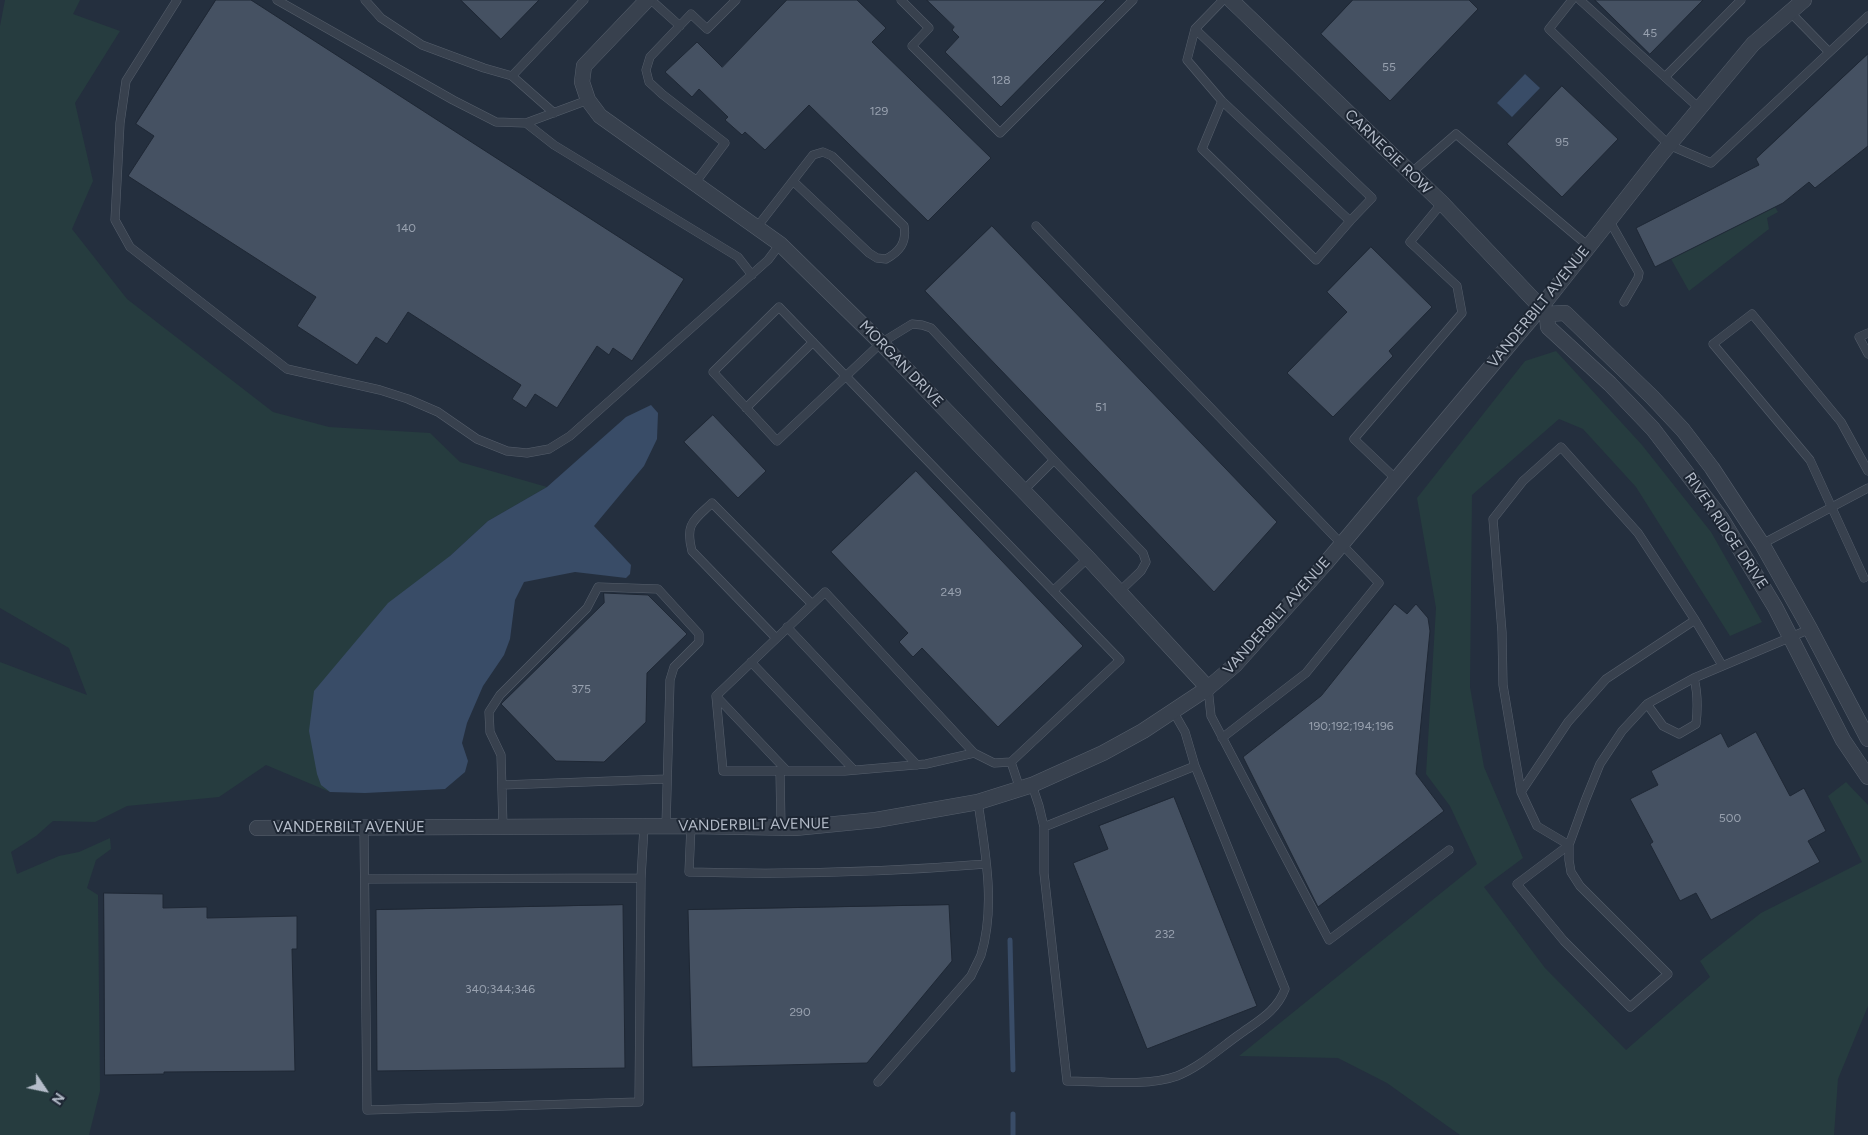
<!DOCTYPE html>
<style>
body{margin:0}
#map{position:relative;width:1868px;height:1135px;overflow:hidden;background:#242f3e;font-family:Figtree,sans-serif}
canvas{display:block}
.north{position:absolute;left:20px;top:1065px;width:50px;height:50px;-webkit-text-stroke:4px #1d2633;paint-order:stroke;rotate:124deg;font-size:14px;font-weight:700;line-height:20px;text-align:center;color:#b4bcc9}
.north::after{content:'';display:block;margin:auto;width:18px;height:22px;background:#b4bcc9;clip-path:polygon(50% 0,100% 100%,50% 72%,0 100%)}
</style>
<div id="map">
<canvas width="1868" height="1135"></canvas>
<div class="north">N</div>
</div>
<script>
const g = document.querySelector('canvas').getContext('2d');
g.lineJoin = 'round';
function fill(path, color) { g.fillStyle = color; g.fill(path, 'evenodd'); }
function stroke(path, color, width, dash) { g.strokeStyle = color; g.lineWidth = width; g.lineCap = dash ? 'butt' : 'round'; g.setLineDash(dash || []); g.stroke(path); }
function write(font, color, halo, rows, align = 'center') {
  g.font = font + ' Figtree,sans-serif'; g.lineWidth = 4; g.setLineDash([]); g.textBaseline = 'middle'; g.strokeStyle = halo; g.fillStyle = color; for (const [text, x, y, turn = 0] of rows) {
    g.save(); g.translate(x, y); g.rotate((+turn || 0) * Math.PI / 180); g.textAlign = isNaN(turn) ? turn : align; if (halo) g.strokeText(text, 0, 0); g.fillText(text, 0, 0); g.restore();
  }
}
fill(new Path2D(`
 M 5,0 L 80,0 L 73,14 L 120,31 L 75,103 L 93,181 L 72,229 L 127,299 L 273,412 L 329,427 L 430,433 L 460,462 L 547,487 L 488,521 L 450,556 L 321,784 L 330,792 L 266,765 L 219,797 L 127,806 L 95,822 L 53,821 L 36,836 L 11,852 L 17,874 L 59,856 L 79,852 L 110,838 L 111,849 L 96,860 L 87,888 L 98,895 L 100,1091 L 89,1135 L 0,1135 L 0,662 L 87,695 L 69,648 L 0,608 L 0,26 Z
 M 1775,207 L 1778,212 L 1767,218 L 1769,229 L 1689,291 L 1671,259 Z
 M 1556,351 L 1642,445 L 1711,532 L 1762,622 L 1730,636 L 1636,487 L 1583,429 L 1559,419 L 1472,495 L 1470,687 L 1484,767 L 1523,858 L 1484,887 L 1545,968 L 1626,1050 L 1710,977 L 1700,961 L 1761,913 L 1862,862 L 1828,796 L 1846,782 L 1868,805 L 1868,1006 L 1838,1079 L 1834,1135 L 1460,1135 L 1387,1083 L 1338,1058 L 1239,1056 L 1477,864 L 1450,806 L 1426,774 L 1436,608 L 1417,498 L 1525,361 Z`), '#263c3f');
fill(new Path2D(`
 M 1525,74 L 1540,88 L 1512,117 L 1497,103 Z
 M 651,405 L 658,413 L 657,439 L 644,466 L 594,526 L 631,565 L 630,574 L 626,578 L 575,572 L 524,582 L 515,600 L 510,639 L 504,655 L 483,686 L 467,723 L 462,743 L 468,761 L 465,772 L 445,789 L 365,793 L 330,792 L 321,785 L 317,774 L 309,731 L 314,691 L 388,603 L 450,556 L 488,521 L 547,487 L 626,417 Z`), '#394c67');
stroke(new Path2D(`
 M 1010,940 L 1013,1070
 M 1013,1135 L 1013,1114`), '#394c67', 5);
const building = new Path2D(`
 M 216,0 L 251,0 L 684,279 L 632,361 L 613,348 L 609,355 L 597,346 L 557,408 L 535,394 L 526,408 L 512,399 L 521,385 L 408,312 L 387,344 L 376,337 L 357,365 L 297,326 L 316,297 L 128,176 L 154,136 L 136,124 Z
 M 461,0 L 539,0 L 501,39 Z
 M 787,0 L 857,0 L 886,28 L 872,42 L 991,158 L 928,221 L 809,105 L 765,150 L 745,132 L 742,135 L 725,120 L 728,117 L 699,89 L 692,97 L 665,72 L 697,42 L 722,67 Z
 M 927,0 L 1106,0 L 1001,107 L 945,52 L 959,37 L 952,30 L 954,27 Z
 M 1353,0 L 1469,0 L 1478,9 L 1390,101 L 1321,34 Z
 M 1595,0 L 1703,0 L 1650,54 Z
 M 1868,54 L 1868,146 L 1815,188 L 1809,182 L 1783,203 L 1655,267 L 1636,228 L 1759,165 L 1756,159 Z
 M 1562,86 L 1618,139 L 1562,197 L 1507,144 Z
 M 992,226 L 1277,522 L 1214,592 L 925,291 Z
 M 1371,247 L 1432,307 L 1389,351 L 1393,356 L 1333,417 L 1287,373 L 1347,312 L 1327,292 Z
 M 713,415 L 766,471 L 738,498 L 684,442 Z
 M 916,471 L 1083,646 L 998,727 L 922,648 L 913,657 L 899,642 L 908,633 L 831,552 Z
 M 604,593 L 648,595 L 687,634 L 647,673 L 646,722 L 604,762 L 556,761 L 501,704 L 604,603 Z
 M 1395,604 L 1407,614 L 1416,604 L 1428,618 L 1430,631 L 1416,774 L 1444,811 L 1318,907 L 1243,757 L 1321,696 Z
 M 1756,732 L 1790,796 L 1804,788 L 1826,831 L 1808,841 L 1820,862 L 1711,920 L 1696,893 L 1680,901 L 1650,844 L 1653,842 L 1630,799 L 1658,785 L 1651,771 L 1721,733 L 1728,747 Z
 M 1174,797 L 1257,1006 L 1147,1049 L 1073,863 L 1108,849 L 1099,826 Z
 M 104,893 L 163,894 L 163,908 L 207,907 L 207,918 L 297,916 L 297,949 L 292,949 L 295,1071 L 164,1072 L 164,1074 L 105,1075 Z
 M 623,905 L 625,1068 L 377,1071 L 376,910 Z
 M 949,905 L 952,961 L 867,1063 L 692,1067 L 688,910 Z`);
fill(building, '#455162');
stroke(building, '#1f2835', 1);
const lane = new Path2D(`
 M 177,0 L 126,81 L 120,123 L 115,220 L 130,247 L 287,369 L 380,390 L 408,399 L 438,412 L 477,439 L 507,451 L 527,453 L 549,449 L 570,436 L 768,260 L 780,244
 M 277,0 L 453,100 L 496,122 L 526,123 L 588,100
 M 365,0 L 381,18 L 422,45 L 484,68 L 512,76 L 554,113
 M 651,0 L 680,26
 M 901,0 L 929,28 L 912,46 L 1000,133 L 1133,0
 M 1572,0 L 1549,29 L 1669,145 L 1711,163 L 1868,16
 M 1580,0 L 1699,108
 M 1790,12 L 1829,52
 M 1195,29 L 1372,198 L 1350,221
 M 512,76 L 584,0
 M 1665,77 L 1741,0
 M 1222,101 L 1202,149 L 1316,260 L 1350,221 L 1222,101 L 1187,60 L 1195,29 L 1223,0
 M 526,123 L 554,145 L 738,257 L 752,275
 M 1410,174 L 1456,134 L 1588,246
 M 695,183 L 725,143 L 662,94 L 649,82 L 646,70 L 650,57 L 691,14 L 707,29 L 736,0
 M 1609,220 L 1639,273 L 1638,278 L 1624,302
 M 1036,226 L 1379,583 L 1306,673 L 1222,738
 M 757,227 L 813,155 L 823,152 L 832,156 L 904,226 C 907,243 899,252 886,259 L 877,258 L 869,253 L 793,181
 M 1868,333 L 1859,337 L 1868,354
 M 746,408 L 813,342
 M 1396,479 L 1354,439 L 1462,313 L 1457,286 L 1410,242 L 1442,203
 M 1023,491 L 1054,460 L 1143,553 L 1146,562 L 1141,571 L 1119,592
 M 1762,544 L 1868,488
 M 1864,578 L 1810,460 L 1713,344 L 1752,314 L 1841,422 L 1868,471
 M 1053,591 L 1088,558
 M 787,627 L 917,765
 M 776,638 L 692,551 C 685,524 693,521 712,503 L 812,604
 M 751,662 L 854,770
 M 1722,665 L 1695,620 L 1606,679 L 1568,722 L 1521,792 L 1537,826 L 1569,845 L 1517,884 L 1564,941 L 1630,1007 L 1668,974 L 1580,886 L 1571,872 L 1569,860 L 1569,845 L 1585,801 L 1600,764 L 1622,731 L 1647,704 L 1663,726 L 1679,734 L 1696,724 C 1698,707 1698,694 1694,678 L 1810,629
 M 1208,688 L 1211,716 L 1329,940 L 1449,850
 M 716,696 L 723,771 L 845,771 L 926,764 L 974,753 L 994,763 L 1011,762 L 1120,660 C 1006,542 893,425 779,307 L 713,372 L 777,441 L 881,343 L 912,324 L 922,325 L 931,328 L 1054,460
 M 716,696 L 825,592 L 974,753
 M 716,696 L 787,771
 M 1647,704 L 1694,678
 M 1011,762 L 1020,789
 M 780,771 L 781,827
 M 502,785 L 667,779
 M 1032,785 L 1039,806 L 1044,827 L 1044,873 L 1067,1081 C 1098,1081 1147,1087 1177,1076 C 1200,1067 1220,1048 1240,1034 C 1258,1021 1277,1011 1285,989 L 1195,766 L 1185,732 L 1173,711
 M 1521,792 L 1503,685 L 1502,632 L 1493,519 L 1523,481 L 1561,447 L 1638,533 L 1695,620
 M 691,826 L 689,872 C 788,875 888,872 986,864
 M 503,827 L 501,755 L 490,732 L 489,712 L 500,695 L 587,608 L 598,587 L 658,589 L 699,634 L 699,642 L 674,667 L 670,680 L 666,826
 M 1044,827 L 1195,766
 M 364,828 L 367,1110 L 639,1102 L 641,878 L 644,827
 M 365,879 L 641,878
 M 878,1082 L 971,976 C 974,969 978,962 981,955 C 996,906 985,851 978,802`);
const street = new Path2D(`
 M 647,0 L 584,66 L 582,82 L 588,100 L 600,116 L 780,244 L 881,343 L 1088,558 L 1208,688
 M 1231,0 L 1442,203 L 1547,314 L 1548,327 L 1610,384 L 1653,429 L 1721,518 L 1775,607 L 1843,740 L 1868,777
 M 1547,314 L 1565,313 L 1652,397 L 1683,430 L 1712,468 L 1762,544 L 1810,629 L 1868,739
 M 257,828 L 691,826 L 795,828 L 876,820 L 978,802 L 1032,785 L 1103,753 L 1143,731 L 1208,688 L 1235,665 L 1325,564 L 1541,307 L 1659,157 L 1753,44 L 1804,0`);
stroke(lane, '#565f6c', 9);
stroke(street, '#565f6c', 16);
stroke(lane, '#38414e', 8);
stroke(street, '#38414e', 15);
write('12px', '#98a1af', null, [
 ["45",1650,33],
 ["55",1389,67],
 ["128",1001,80],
 ["129",879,111],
 ["95",1562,142],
 ["140",406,228],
 ["51",1101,407],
 ["249",951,592],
 ["375",581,689],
 ["190;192;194;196",1351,726],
 ["500",1730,818],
 ["232",1165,934],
 ["340;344;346",500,989],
 ["290",800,1012]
]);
write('15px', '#b4bcc9', '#1d2633', [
 ["CARNEGIE ROW",1388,152,44],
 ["VANDERBILT AVENUE",1539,307,-51],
 ["MORGAN DRIVE",901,364,46],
 ["RIVER RIDGE DRIVE",1726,531,56],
 ["VANDERBILT AVENUE",1277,616,-48],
 ["VANDERBILT AVENUE",754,825,-1],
 ["VANDERBILT AVENUE",349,828]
]);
</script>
